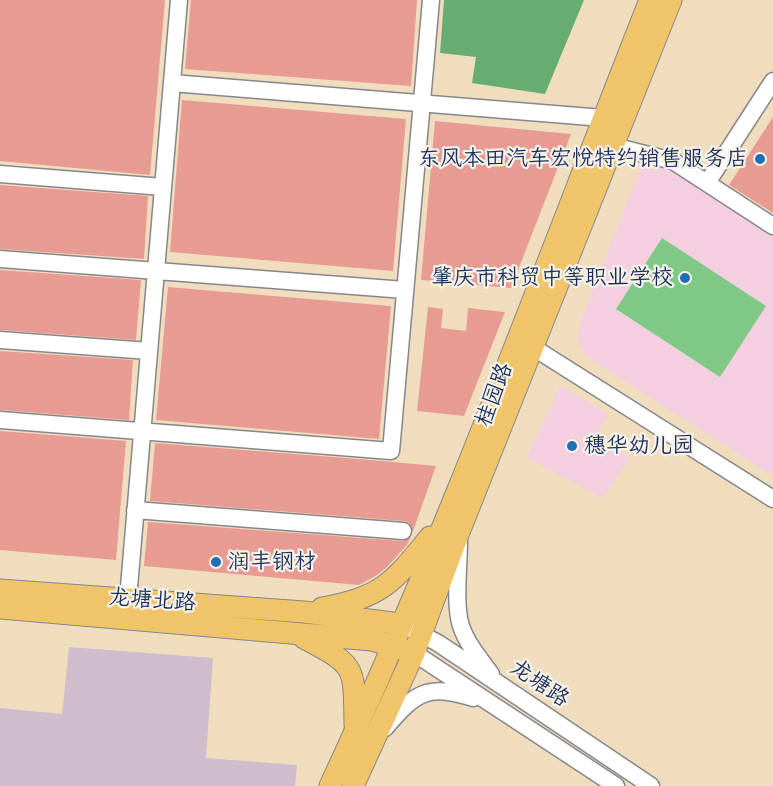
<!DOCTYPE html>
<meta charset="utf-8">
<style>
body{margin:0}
canvas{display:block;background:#f0ddbd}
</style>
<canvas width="773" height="786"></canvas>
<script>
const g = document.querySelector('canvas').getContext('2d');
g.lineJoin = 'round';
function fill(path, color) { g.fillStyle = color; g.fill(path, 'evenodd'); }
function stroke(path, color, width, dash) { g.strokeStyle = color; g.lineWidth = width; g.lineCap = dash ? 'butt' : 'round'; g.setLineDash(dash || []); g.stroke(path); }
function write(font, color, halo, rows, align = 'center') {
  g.font = font + ' Sriracha,"LXGW WenKai TC",sans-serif'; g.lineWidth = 4.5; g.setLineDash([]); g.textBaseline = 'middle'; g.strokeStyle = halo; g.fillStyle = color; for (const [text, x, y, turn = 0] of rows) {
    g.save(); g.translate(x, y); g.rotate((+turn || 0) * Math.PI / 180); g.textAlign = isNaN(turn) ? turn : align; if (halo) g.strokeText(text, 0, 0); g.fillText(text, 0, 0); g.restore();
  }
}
fill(new Path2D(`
 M 643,162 L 666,167 L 773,236 L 773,476 L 587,357 L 578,342 L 581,320 Z
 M 560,385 L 609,415 L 595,435 L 630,458 L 603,498 L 527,458 Z`), '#f3cfdf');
fill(new Path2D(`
 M 69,647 L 213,658 L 206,758 L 297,765 L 295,786 L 0,786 L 0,708 L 62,714 Z`), '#cfbdce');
fill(new Path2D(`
 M 662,238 L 766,306 L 720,377 L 616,309 Z`), '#7fc885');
fill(new Path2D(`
 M 444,0 L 584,0 L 545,94 L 472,83 L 476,57 L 440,53 Z`), '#67ac72');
fill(new Path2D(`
 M 0,0 L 165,0 L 150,175 L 0,161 Z
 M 191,0 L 417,0 L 411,86 L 185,69 Z
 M 182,100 L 406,119 L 393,271 L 170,252 Z
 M 773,117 L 773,213 L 729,185 Z
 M 435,121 L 571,134 L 511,288 L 421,280 Z
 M 0,185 L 148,196 L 144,259 L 0,249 Z
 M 0,270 L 141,280 L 136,340 L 0,330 Z
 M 168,287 L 391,306 L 379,439 L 156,420 Z
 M 428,307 L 443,309 L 441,328 L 466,331 L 468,308 L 505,312 L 464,416 L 417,411 Z
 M 0,351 L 133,360 L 129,420 L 0,410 Z
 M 0,431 L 126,441 L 116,560 L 0,550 Z
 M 155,443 L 371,460 L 436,466 L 413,531 L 409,523 L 404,521 L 150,501 Z
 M 148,522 L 402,541 L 411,537 L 407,545 L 387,567 L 377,575 L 359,585 L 144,566 Z`), '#e89b93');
const minor = new Path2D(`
 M 172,83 L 603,118
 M 613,146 L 673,161 L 773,226
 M 0,174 L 163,187
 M 707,183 L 773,81
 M 0,259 L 405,290
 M 0,340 L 149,351
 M 523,341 L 773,499
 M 0,420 L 391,451 L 431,0
 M 135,510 L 403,531
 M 459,541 C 459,565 454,605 461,626 C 467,644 480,659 491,674
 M 128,599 L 179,0
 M 411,629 L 438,643 L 651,786
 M 414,653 L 616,786
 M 385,728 C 415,693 427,683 473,698`);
const major = new Path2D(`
 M 0,590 L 304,612 L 401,624
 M 0,608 L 372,640 L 405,650
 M 322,608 C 382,597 393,583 430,537
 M 304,638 C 357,666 354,666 355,725
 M 330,786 C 449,530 546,263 650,0
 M 353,786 L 414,653 L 459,532 L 671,0`);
stroke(minor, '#86868e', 19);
stroke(major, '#86868e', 23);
stroke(minor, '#fff', 16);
stroke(major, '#f0c469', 21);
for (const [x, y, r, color] of [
 [760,159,6,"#1f6fb2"],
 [685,278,6,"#1f6fb2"],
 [572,446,6,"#1f6fb2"],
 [216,562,6,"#1f6fb2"]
]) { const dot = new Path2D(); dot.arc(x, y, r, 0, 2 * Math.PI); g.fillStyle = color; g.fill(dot); stroke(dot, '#f7f3e8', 2); }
write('22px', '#1b2f5e', '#f7f3e8', [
 ["东风本田汽车宏悦特约销售服务店",748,159],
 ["肇庆市科贸中等职业学校",673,278],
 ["穗华幼儿园",584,446,"left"],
 ["润丰钢材",228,562,"left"]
], 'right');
write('22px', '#1b2f5e', '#f7f3e8', [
 ["桂园路",495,395,-69],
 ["龙塘北路",152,601,4],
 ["龙塘路",539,684,34]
]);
</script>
